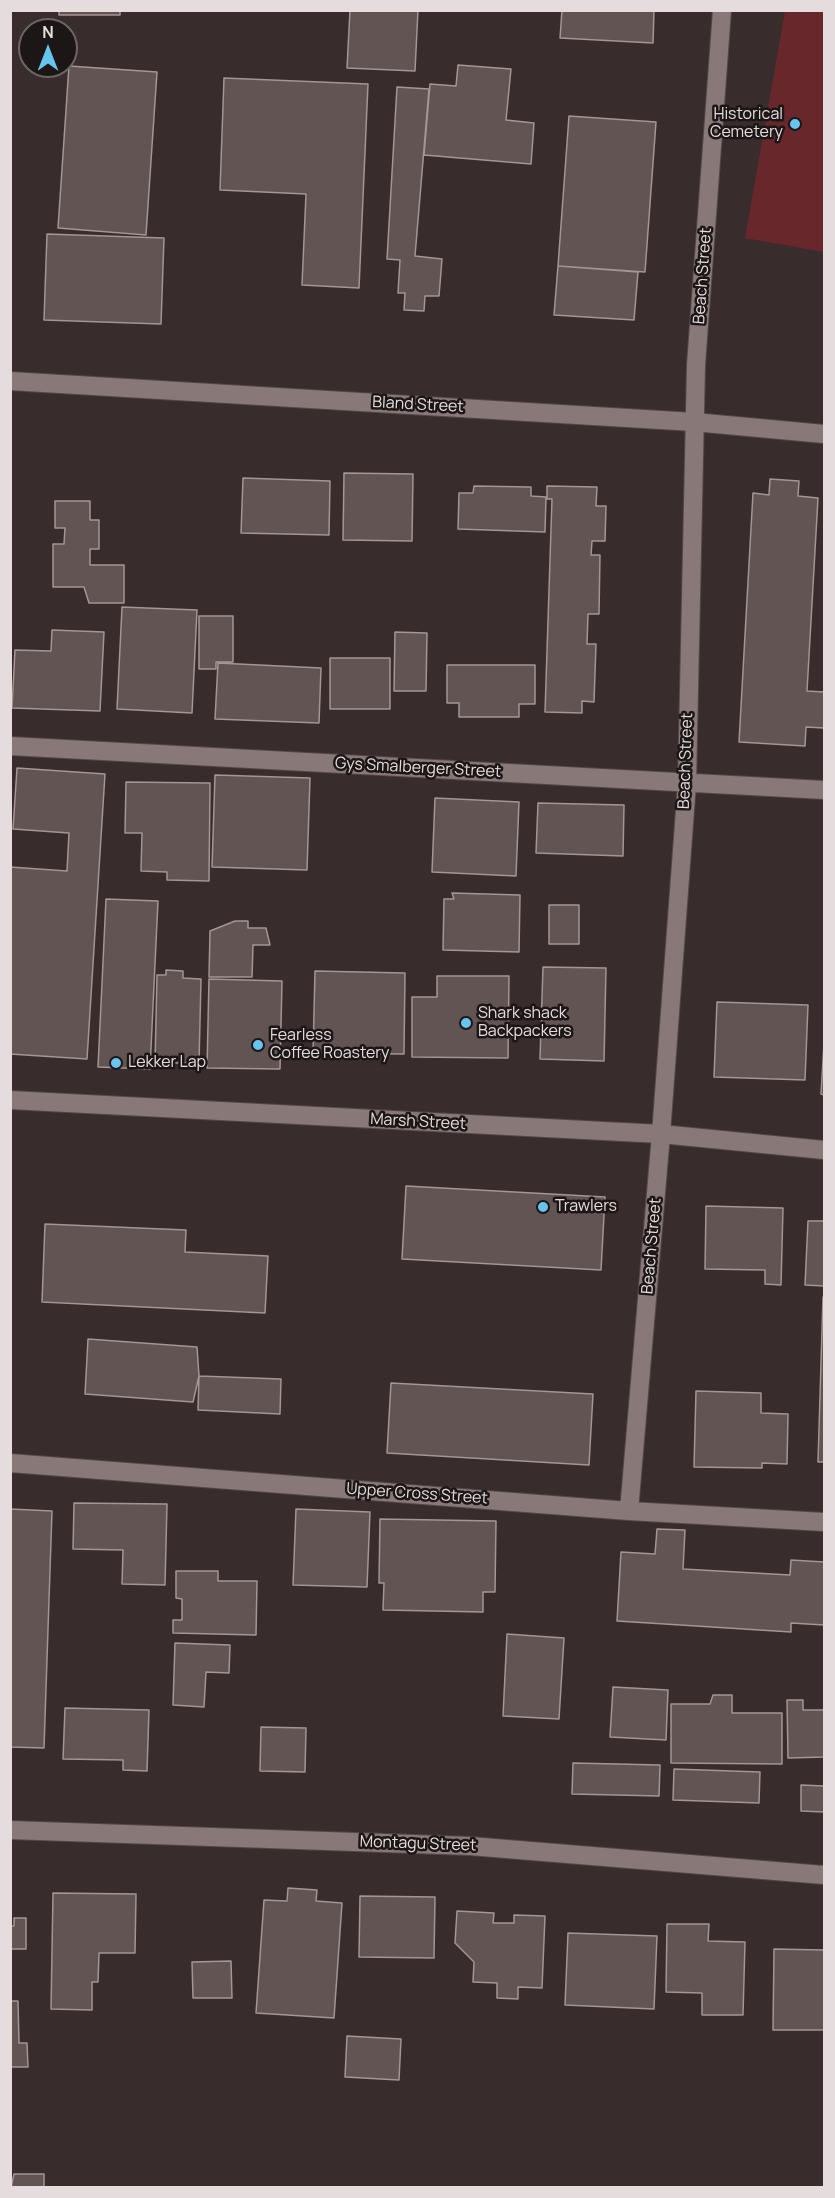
<!DOCTYPE html>
<style>
body{margin:0}
#map{position:relative;width:835px;height:2198px;overflow:hidden;background:#392c2c;font-family:Manrope,sans-serif}
canvas{display:block}
.frame{position:absolute;inset:0;border:12px solid #e5dddd;pointer-events:none}
.north{position:absolute;left:18px;top:18px;width:60px;height:60px;box-sizing:border-box;background:#1c1616;border:2px solid #6c6666;border-radius:50%;rotate:0deg;font-size:16px;font-weight:700;line-height:24px;text-align:center;color:#e5dddd}
.north::after{content:'';display:block;margin:auto;width:21px;height:27px;background:#66c4ef;clip-path:polygon(50% 0,100% 100%,50% 72%,0 100%)}
</style>
<div id="map">
<canvas width="835" height="2198"></canvas>
<div class="frame"></div>
<div class="north">N</div>
</div>
<script>
const g = document.querySelector('canvas').getContext('2d');
g.lineJoin = 'round';
function fill(path, color) { g.fillStyle = color; g.fill(path, 'evenodd'); }
function stroke(path, color, width, dash) { g.strokeStyle = color; g.lineWidth = width; g.lineCap = dash ? 'butt' : 'round'; g.setLineDash(dash || []); g.stroke(path); }
function write(font, color, halo, rows, align = 'center') {
  g.font = font + ' Manrope,sans-serif'; g.lineWidth = 5; g.setLineDash([]); g.textBaseline = 'middle'; g.strokeStyle = halo; g.fillStyle = color; for (const [text, x, y, turn = 0] of rows) {
    g.save(); g.translate(x, y); g.rotate((+turn || 0) * Math.PI / 180); g.textAlign = isNaN(turn) ? turn : align; if (halo) g.strokeText(text, 0, 0); g.fillText(text, 0, 0); g.restore();
  }
}
fill(new Path2D(`
 M 785,11 L 824,11 L 824,252 L 745,238 Z`), '#68282b');
const building = new Path2D(`
 M 59,10 L 120,10 L 120,15 L 59,15 Z
 M 350,10 L 418,10 L 415,71 L 347,68 Z
 M 562,10 L 654,10 L 653,43 L 560,38 Z
 M 458,65 L 511,69 L 506,120 L 534,123 L 531,164 L 424,155 L 430,84 L 456,86 Z
 M 69,66 L 157,72 L 146,235 L 58,228 Z
 M 224,78 L 368,84 L 359,288 L 302,285 L 306,194 L 220,190 Z
 M 397,87 L 429,89 L 415,256 L 442,259 L 439,296 L 425,296 L 424,311 L 404,310 L 405,293 L 398,293 L 400,260 L 387,259 Z
 M 569,116 L 656,122 L 645,272 L 558,266 Z
 M 47,234 L 164,238 L 161,324 L 44,320 Z
 M 558,266 L 638,272 L 634,320 L 554,315 Z
 M 344,473 L 413,474 L 412,541 L 343,540 Z
 M 243,478 L 330,481 L 329,535 L 241,533 Z
 M 770,479 L 799,481 L 798,496 L 818,498 L 807,691 L 824,692 L 824,728 L 806,727 L 805,746 L 739,742 L 753,493 L 769,495 Z
 M 474,486 L 531,487 L 531,496 L 546,497 L 545,532 L 458,529 L 459,493 L 473,493 Z
 M 547,486 L 597,487 L 596,506 L 606,506 L 605,541 L 592,541 L 591,555 L 600,555 L 599,614 L 588,614 L 587,644 L 596,644 L 594,702 L 582,701 L 582,713 L 545,712 L 552,499 L 547,499 Z
 M 55,501 L 90,501 L 90,520 L 99,520 L 99,549 L 90,549 L 90,565 L 124,565 L 124,603 L 89,603 L 84,587 L 53,587 L 53,544 L 64,544 L 65,528 L 55,528 Z
 M 122,607 L 197,610 L 192,713 L 117,709 Z
 M 199,616 L 233,616 L 233,662 L 216,662 L 216,669 L 199,669 Z
 M 52,630 L 104,632 L 100,711 L 12,708 L 15,650 L 51,651 Z
 M 395,632 L 427,633 L 426,691 L 394,691 Z
 M 330,658 L 390,658 L 390,709 L 330,709 Z
 M 218,663 L 321,668 L 319,723 L 215,719 Z
 M 447,665 L 535,665 L 535,704 L 519,704 L 519,717 L 459,717 L 459,703 L 447,703 Z
 M 17,768 L 105,774 L 87,1059 L 10,1054 L 10,867 L 67,871 L 69,833 L 13,829 Z
 M 215,775 L 310,778 L 307,870 L 212,867 Z
 M 126,782 L 210,783 L 209,881 L 167,880 L 167,872 L 141,871 L 142,833 L 125,833 Z
 M 435,798 L 519,802 L 516,876 L 432,872 Z
 M 538,803 L 624,805 L 623,856 L 536,853 Z
 M 452,893 L 520,895 L 519,952 L 443,950 L 444,899 L 454,899 Z
 M 106,899 L 158,901 L 150,1069 L 98,1067 Z
 M 549,905 L 579,905 L 579,944 L 549,944 Z
 M 235,921 L 248,921 L 248,928 L 266,928 L 270,945 L 253,945 L 252,977 L 209,977 L 210,931 Z
 M 543,967 L 606,968 L 604,1061 L 540,1059 Z
 M 166,970 L 183,971 L 183,978 L 201,979 L 199,1063 L 155,1063 L 157,975 L 166,975 Z
 M 315,971 L 405,973 L 404,1054 L 313,1053 Z
 M 437,976 L 509,976 L 508,1058 L 412,1057 L 412,997 L 437,997 Z
 M 209,979 L 282,981 L 280,1069 L 207,1068 Z
 M 717,1002 L 808,1005 L 805,1080 L 714,1077 Z
 M 824,1043 L 824,1095 L 821,1094 Z
 M 406,1186 L 605,1197 L 601,1270 L 402,1259 Z
 M 706,1206 L 783,1208 L 781,1285 L 765,1284 L 765,1270 L 705,1269 Z
 M 808,1221 L 824,1221 L 824,1286 L 805,1285 Z
 M 45,1224 L 186,1230 L 185,1252 L 268,1256 L 265,1313 L 42,1302 Z
 M 823,1297 L 824,1297 L 824,1462 L 818,1462 Z
 M 88,1339 L 197,1347 L 199,1376 L 193,1402 L 85,1394 Z
 M 199,1376 L 281,1379 L 280,1414 L 198,1410 Z
 M 391,1383 L 593,1394 L 589,1465 L 387,1453 Z
 M 696,1391 L 761,1393 L 761,1413 L 788,1414 L 787,1464 L 762,1463 L 762,1468 L 694,1467 Z
 M 74,1503 L 167,1504 L 165,1585 L 122,1584 L 123,1550 L 73,1549 Z
 M 10,1509 L 52,1511 L 44,1748 L 10,1747 Z
 M 296,1509 L 370,1512 L 367,1587 L 293,1585 Z
 M 380,1519 L 496,1521 L 495,1592 L 483,1592 L 483,1612 L 383,1610 L 384,1583 L 379,1583 Z
 M 657,1529 L 685,1530 L 683,1569 L 790,1575 L 791,1560 L 824,1562 L 824,1625 L 791,1623 L 791,1632 L 617,1621 L 621,1552 L 655,1554 Z
 M 176,1571 L 218,1571 L 218,1581 L 257,1581 L 256,1635 L 173,1633 L 173,1620 L 182,1620 L 182,1599 L 176,1598 Z
 M 507,1634 L 564,1638 L 559,1719 L 503,1716 Z
 M 175,1643 L 230,1645 L 229,1673 L 206,1672 L 204,1707 L 173,1705 Z
 M 613,1687 L 668,1690 L 666,1740 L 610,1737 Z
 M 713,1695 L 732,1695 L 732,1713 L 782,1713 L 782,1764 L 671,1763 L 671,1704 L 710,1704 Z
 M 787,1700 L 803,1700 L 803,1710 L 824,1710 L 824,1757 L 788,1758 Z
 M 65,1708 L 149,1710 L 147,1771 L 123,1770 L 123,1760 L 63,1759 Z
 M 261,1727 L 306,1728 L 305,1772 L 260,1771 Z
 M 573,1763 L 660,1765 L 659,1796 L 572,1794 Z
 M 674,1769 L 760,1772 L 759,1803 L 673,1800 Z
 M 801,1785 L 824,1786 L 824,1812 L 801,1811 Z
 M 288,1888 L 317,1890 L 316,1901 L 342,1903 L 334,2018 L 256,2013 L 264,1900 L 287,1901 Z
 M 53,1893 L 136,1894 L 135,1953 L 99,1953 L 98,1982 L 92,1982 L 92,2010 L 51,2009 Z
 M 360,1896 L 435,1897 L 434,1958 L 359,1957 Z
 M 457,1911 L 494,1913 L 493,1923 L 514,1923 L 514,1915 L 545,1916 L 542,1988 L 518,1987 L 518,1999 L 497,1998 L 497,1983 L 473,1982 L 474,1962 L 455,1943 Z
 M 14,1918 L 26,1918 L 26,1949 L 10,1949 L 10,1926 L 14,1926 Z
 M 667,1924 L 709,1924 L 708,1941 L 745,1942 L 743,2015 L 702,2015 L 702,1993 L 666,1992 Z
 M 568,1933 L 657,1936 L 654,2009 L 565,2005 Z
 M 774,1949 L 824,1950 L 824,2030 L 773,2030 Z
 M 231,1961 L 232,1998 L 193,1998 L 192,1962 Z
 M 10,2001 L 18,2001 L 19,2043 L 27,2043 L 28,2067 L 10,2067 Z
 M 347,2036 L 401,2039 L 399,2080 L 345,2077 Z
 M 14,2174 L 44,2174 L 44,2188 L 11,2188 Z`);
fill(building, '#625453');
stroke(building, '#a59595', 1.5);
const street = new Path2D(`
 M 10,746 L 824,790
 M 10,1463 L 629,1511 L 824,1522
 M 629,1511 L 661,1134 L 687,783 L 696,365 L 722,10
 M 10,1830 L 470,1846 L 824,1875`);
const secondary = new Path2D(`
 M 10,381 L 694,422 L 824,434
 M 10,1100 L 661,1134 L 824,1150`);
stroke(street, '#534848', 20);
stroke(secondary, '#534848', 20);
stroke(street, '#887978', 18);
stroke(secondary, '#887978', 18);
for (const [x, y, r, color] of [
 [795,124,6,"#66c4ef"],
 [466,1023,6,"#66c4ef"],
 [258,1045,6,"#66c4ef"],
 [116,1063,6,"#66c4ef"],
 [543,1207,6,"#66c4ef"]
]) { const dot = new Path2D(); dot.arc(x, y, r, 0, 2 * Math.PI); g.fillStyle = color; g.fill(dot); stroke(dot, '#1c1616', 2); }
write('16px', '#e5dddd', '#1c1616', [
 ["Historical",783,115,"right"],
 ["Cemetery",783,133,"right"],
 ["Shark shack",478,1014],
 ["Backpackers",478,1032],
 ["Fearless",270,1036],
 ["Coffee Roastery",270,1054],
 ["Lekker Lap",128,1063],
 ["Trawlers",555,1207]
], 'left');
write('16px', '#e5dddd', '#1c1616', [
 ["Beach Street",703,276,-86],
 ["Bland Street",418,405,3],
 ["Beach Street",686,761,-88],
 ["Gys Smalberger Street",418,768,3],
 ["Marsh Street",418,1122,3],
 ["Beach Street",652,1246,-85],
 ["Upper Cross Street",417,1494,4],
 ["Montagu Street",418,1844,2]
]);
</script>
